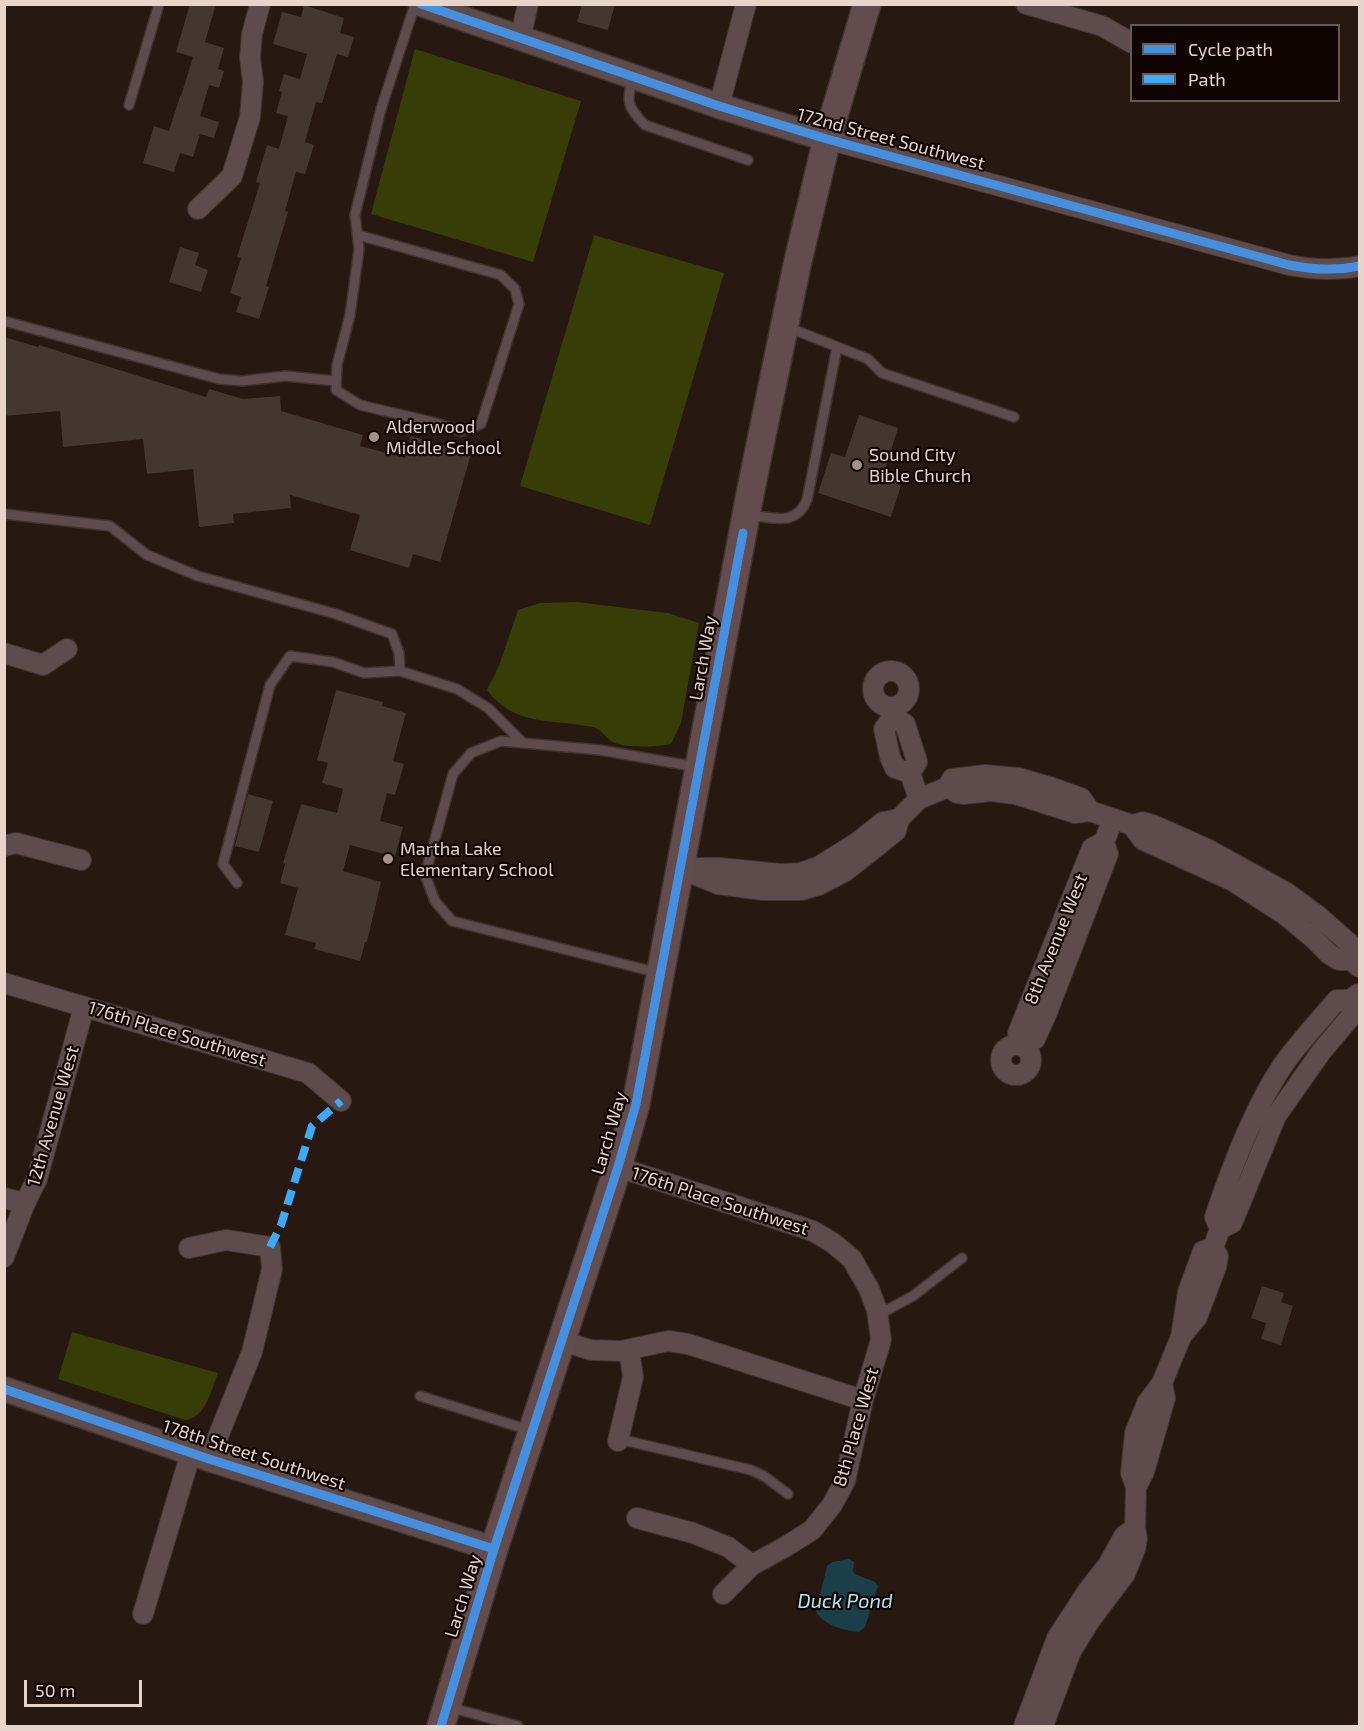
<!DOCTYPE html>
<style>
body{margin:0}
#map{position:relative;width:1364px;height:1731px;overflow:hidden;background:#271811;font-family:"Exo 2",sans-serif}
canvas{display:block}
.frame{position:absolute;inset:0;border:6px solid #e7d4cb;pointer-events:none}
.legend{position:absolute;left:1130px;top:24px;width:210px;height:78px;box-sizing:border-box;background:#100502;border:2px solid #665852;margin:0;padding:8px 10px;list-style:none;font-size:18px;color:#e7d4cb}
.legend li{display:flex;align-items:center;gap:12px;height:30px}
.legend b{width:30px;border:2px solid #665852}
.scale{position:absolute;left:24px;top:1680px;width:118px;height:27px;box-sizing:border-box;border:3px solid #e7d4cb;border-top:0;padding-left:8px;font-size:18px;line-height:21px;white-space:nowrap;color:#e7d4cb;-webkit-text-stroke:4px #100502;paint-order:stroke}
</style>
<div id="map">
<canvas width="1364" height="1731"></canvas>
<div class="frame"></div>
<ul class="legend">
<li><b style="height:8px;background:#468fdf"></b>Cycle path</li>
<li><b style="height:8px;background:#3fa9f5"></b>Path</li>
</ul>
<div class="scale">50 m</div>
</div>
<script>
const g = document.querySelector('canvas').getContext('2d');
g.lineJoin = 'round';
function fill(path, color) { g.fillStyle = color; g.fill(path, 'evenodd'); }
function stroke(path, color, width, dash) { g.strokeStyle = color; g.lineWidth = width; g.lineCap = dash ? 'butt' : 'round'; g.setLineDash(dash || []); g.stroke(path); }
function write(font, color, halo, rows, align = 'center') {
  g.font = font + ' "Exo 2",sans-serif'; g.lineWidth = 4.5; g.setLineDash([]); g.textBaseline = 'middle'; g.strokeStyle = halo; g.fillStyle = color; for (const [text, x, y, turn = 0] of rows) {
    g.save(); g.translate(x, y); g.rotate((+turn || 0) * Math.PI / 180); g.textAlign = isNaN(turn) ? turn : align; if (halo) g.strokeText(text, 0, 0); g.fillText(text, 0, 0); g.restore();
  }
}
fill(new Path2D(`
 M 415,49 L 581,101 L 533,262 L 371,214 Z
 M 594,235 L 724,273 L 650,525 L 520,486 Z
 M 577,602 L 668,613 L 699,623 L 681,723 L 671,744 C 656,747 625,749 611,741 C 605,737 601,729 593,727 C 553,719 514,727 487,690 L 499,666 L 518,610 L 540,603 Z
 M 72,1332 L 218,1373 C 211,1390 206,1418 185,1420 L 58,1379 Z`), '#383c07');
fill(new Path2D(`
 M 849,1559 L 854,1562 L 853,1572 L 855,1574 L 875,1582 L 878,1586 L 865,1627 L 859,1632 C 846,1631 823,1625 816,1612 L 827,1566 L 832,1562 Z`), '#1b3f48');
fill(new Path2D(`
 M 190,4 L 216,4 L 205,42 L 224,48 L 218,69 L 224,71 L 219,88 L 209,85 L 200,116 L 219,122 L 214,138 L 200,134 L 193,157 L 180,153 L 174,172 L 143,163 L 154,126 L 169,131 L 180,96 L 181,96 L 193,57 L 176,52 Z
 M 582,4 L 615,4 L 608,30 L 577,22 Z
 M 304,5 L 344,18 L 340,33 L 354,37 L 348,57 L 337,54 L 322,103 L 316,102 L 305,142 L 314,145 L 305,174 L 296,172 L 285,211 L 288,212 L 266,286 L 269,287 L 259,319 L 236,312 L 241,297 L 230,293 L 241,258 L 237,257 L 260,183 L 256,182 L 267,145 L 279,149 L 288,116 L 276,113 L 282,92 L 279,91 L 284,74 L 300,79 L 307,54 L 273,44 L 282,12 L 301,17 Z
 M 180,247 L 199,253 L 195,265 L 208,270 L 201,292 L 169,282 Z
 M 4,337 L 38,347 L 39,345 L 206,397 L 209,389 L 243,399 L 280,396 L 281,411 L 363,435 L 360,446 L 405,458 L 411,436 L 471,454 L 440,562 L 413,554 L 409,568 L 350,550 L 360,515 L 290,495 L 291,508 L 233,514 L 234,523 L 199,527 L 193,469 L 147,474 L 143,439 L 63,447 L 60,411 L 4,416 Z
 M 859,415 L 898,428 L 884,473 L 894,476 L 893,482 L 901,485 L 891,517 L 818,493 L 831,453 L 845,457 Z
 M 336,690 L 383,702 L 382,706 L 406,713 L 393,761 L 404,764 L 395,795 L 387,793 L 380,821 L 403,827 L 395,857 L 350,845 L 343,871 L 381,882 L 367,942 L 365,942 L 360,961 L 314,949 L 316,943 L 285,935 L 298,888 L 280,883 L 285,864 L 283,863 L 301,804 L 337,813 L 343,789 L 322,783 L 328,763 L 317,760 Z
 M 248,794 L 273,801 L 259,852 L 235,846 Z
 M 1262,1286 L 1284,1293 L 1281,1302 L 1293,1306 L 1281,1345 L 1261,1339 L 1266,1323 L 1251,1318 Z`), '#443730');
const service = new Path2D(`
 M 633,78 C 626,101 627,107 645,125 L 748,160
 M 129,105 L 159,4
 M 358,235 L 501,275 L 515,289 L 519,304 L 481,424 L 461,431 L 436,423 L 360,405 L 336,390 L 337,365 L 350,315 L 359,249 L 355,215 L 381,109 L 415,4
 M 4,321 L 219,379 L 242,381 L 285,376 L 336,381
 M 787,327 L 868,359 L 882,373 L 1014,417
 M 4,514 L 110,526 L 147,555 L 198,576 L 336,614 L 392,634 L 399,653 L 400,671 L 457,689 L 488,708 L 523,743
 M 750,515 C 774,518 796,526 807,500 L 837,347
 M 237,883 L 223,864 L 270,685 L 290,656 L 333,662 L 364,673 L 400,671
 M 659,973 L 452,921 L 435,901 L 425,875 L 453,774 L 471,753 L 501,741 L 600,750 L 697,767
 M 878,1315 L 913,1296 L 962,1258
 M 420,1396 L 529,1430
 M 619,1439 L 751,1470 L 764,1476 L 788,1494
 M 449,1707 L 518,1726`);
const minor = new Path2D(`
 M 1026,4 L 1102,26 L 1132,43
 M 520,39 L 528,4
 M 719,106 L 746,4
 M 827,139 L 1289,265 C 1314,270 1335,271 1360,266
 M 198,209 L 232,176 L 250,117 L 253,82 L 250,58 L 252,34 L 260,4
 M 4,653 L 43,665 L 67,649
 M873 689a18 18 0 1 1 36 0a18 18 0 1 1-36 0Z
 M 892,707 L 893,717 L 884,729 L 890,757 L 895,768 L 910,773 L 919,799
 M 893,717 L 905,724 L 916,758 L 917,762 L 910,773
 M 948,787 L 957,793 L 963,794 L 991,791 L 1015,794 L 1075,813 L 1090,811 L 1132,825 L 1143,822 L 1153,825 L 1207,849 L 1287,893 L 1317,915 L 1351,945 L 1351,960
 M 1132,825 L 1143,840 L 1233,881 L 1284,914 L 1312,937 L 1329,954 L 1339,960 L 1351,960 L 1359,967
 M 4,846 L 16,843 L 81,860
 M 690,868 L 720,868 L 781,874 L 800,873 L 818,867 L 858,842 L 883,822 L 899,819
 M 681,869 L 718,884 L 763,890 L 802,890 L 819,885 L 844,872 L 857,862 L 896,831 L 899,819 L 919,799 L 948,787 L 952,779 L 985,775 L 1019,778 L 1050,787 L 1081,798 L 1090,811
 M 4,983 L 308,1073 L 341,1101
 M 1024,1041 L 1035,1039 L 1046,1015 L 1108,854 L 1104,842 L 1113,819
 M 1024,1041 L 1018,1033 L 1092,848 L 1104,842
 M1001 1060a15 15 0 1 1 30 0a15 15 0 1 1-30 0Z
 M 618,1167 L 813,1231 L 833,1243 L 852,1259 L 869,1289 L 877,1310 L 881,1340 L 863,1400 L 845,1481 L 832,1505 L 812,1530 L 785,1547 L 752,1565 L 723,1594
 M 4,1198 L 25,1203
 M 1220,1229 L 1215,1217 C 1231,1169 1255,1106 1283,1065 C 1299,1042 1319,1021 1337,1000 L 1350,1000 L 1358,994
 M 189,1248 L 226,1240 L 270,1247 L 272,1269 L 252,1352 L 209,1459
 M 4,1257 L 25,1203 L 37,1179 L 84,1007
 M 1184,1333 L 1197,1317 L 1216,1267 L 1218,1256 L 1213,1248 L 1220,1229 L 1232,1223 L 1276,1116 L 1321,1052 L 1352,1015 L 1350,1000
 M 561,1341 L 591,1350 L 621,1351 L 668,1341 L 688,1344 L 863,1400
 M 618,1441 L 633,1377 L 629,1350
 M 1136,1487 L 1144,1472 L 1165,1398 L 1162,1383
 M 637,1518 L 693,1533 L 728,1547 L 752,1565
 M 143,1614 L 191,1452
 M 1024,1726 L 1057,1638 L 1089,1589 L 1108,1565 L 1124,1536 L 1135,1528
 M 1043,1726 L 1071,1651 L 1091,1619 L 1125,1574 L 1135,1549 L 1137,1539 L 1135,1528 L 1136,1487 L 1131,1473 L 1135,1433 L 1147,1403 L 1162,1383 L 1181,1337 L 1188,1292 L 1203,1251 L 1213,1248`);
const tertiary = new Path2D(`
 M 421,4 L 719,106 L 827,139
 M 4,1389 L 209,1459 L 494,1549`);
const secondary = new Path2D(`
 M 441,1726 L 494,1549 L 618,1167 L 636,1104 L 750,494 L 797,265 L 827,139 L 867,4`);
stroke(service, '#40332d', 12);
stroke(minor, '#40332d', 22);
stroke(tertiary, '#40332d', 27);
stroke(secondary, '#40332d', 30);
stroke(service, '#5e4b4c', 9);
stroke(minor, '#5e4b4c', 20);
stroke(tertiary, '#5e4b4c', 24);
stroke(secondary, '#634c4d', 27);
stroke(new Path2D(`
 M 270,1247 L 281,1225 L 312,1126 L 341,1101`), '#3fa9f5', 8, [15, 8]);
stroke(new Path2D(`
 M 421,4 L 719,106 L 827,139 L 1289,265 C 1314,270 1335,271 1360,266
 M 4,1389 L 209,1459 L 494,1549
 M 441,1726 L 494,1549 L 618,1167 L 636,1104 L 743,533`), '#468fdf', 9);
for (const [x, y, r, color] of [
 [374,437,6,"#a4928a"],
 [857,465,6,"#a4928a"],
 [388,859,6,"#a4928a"]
]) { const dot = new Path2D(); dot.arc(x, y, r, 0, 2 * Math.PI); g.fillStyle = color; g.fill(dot); stroke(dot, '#100502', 2); }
write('18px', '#e7d4cb', '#100502', [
 ["172nd Street Southwest",891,139,15],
 ["Larch Way",703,658,-80],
 ["8th Avenue West",1056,939,-68],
 ["176th Place Southwest",177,1034,17],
 ["12th Avenue West",53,1116,-74],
 ["Larch Way",609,1133,-74],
 ["176th Place Southwest",720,1201,18],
 ["8th Place West",856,1427,-74],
 ["178th Street Southwest",254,1455,18],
 ["Larch Way",463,1596,-73]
]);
write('18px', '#e7d4cb', '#100502', [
 ["Alderwood",386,427],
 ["Middle School",386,448],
 ["Sound City",869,455],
 ["Bible Church",869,476],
 ["Martha Lake",400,849],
 ["Elementary School",400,870]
], 'left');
write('italic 20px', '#afe6f5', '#100502', [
 ["Duck Pond",845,1601]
]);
</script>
